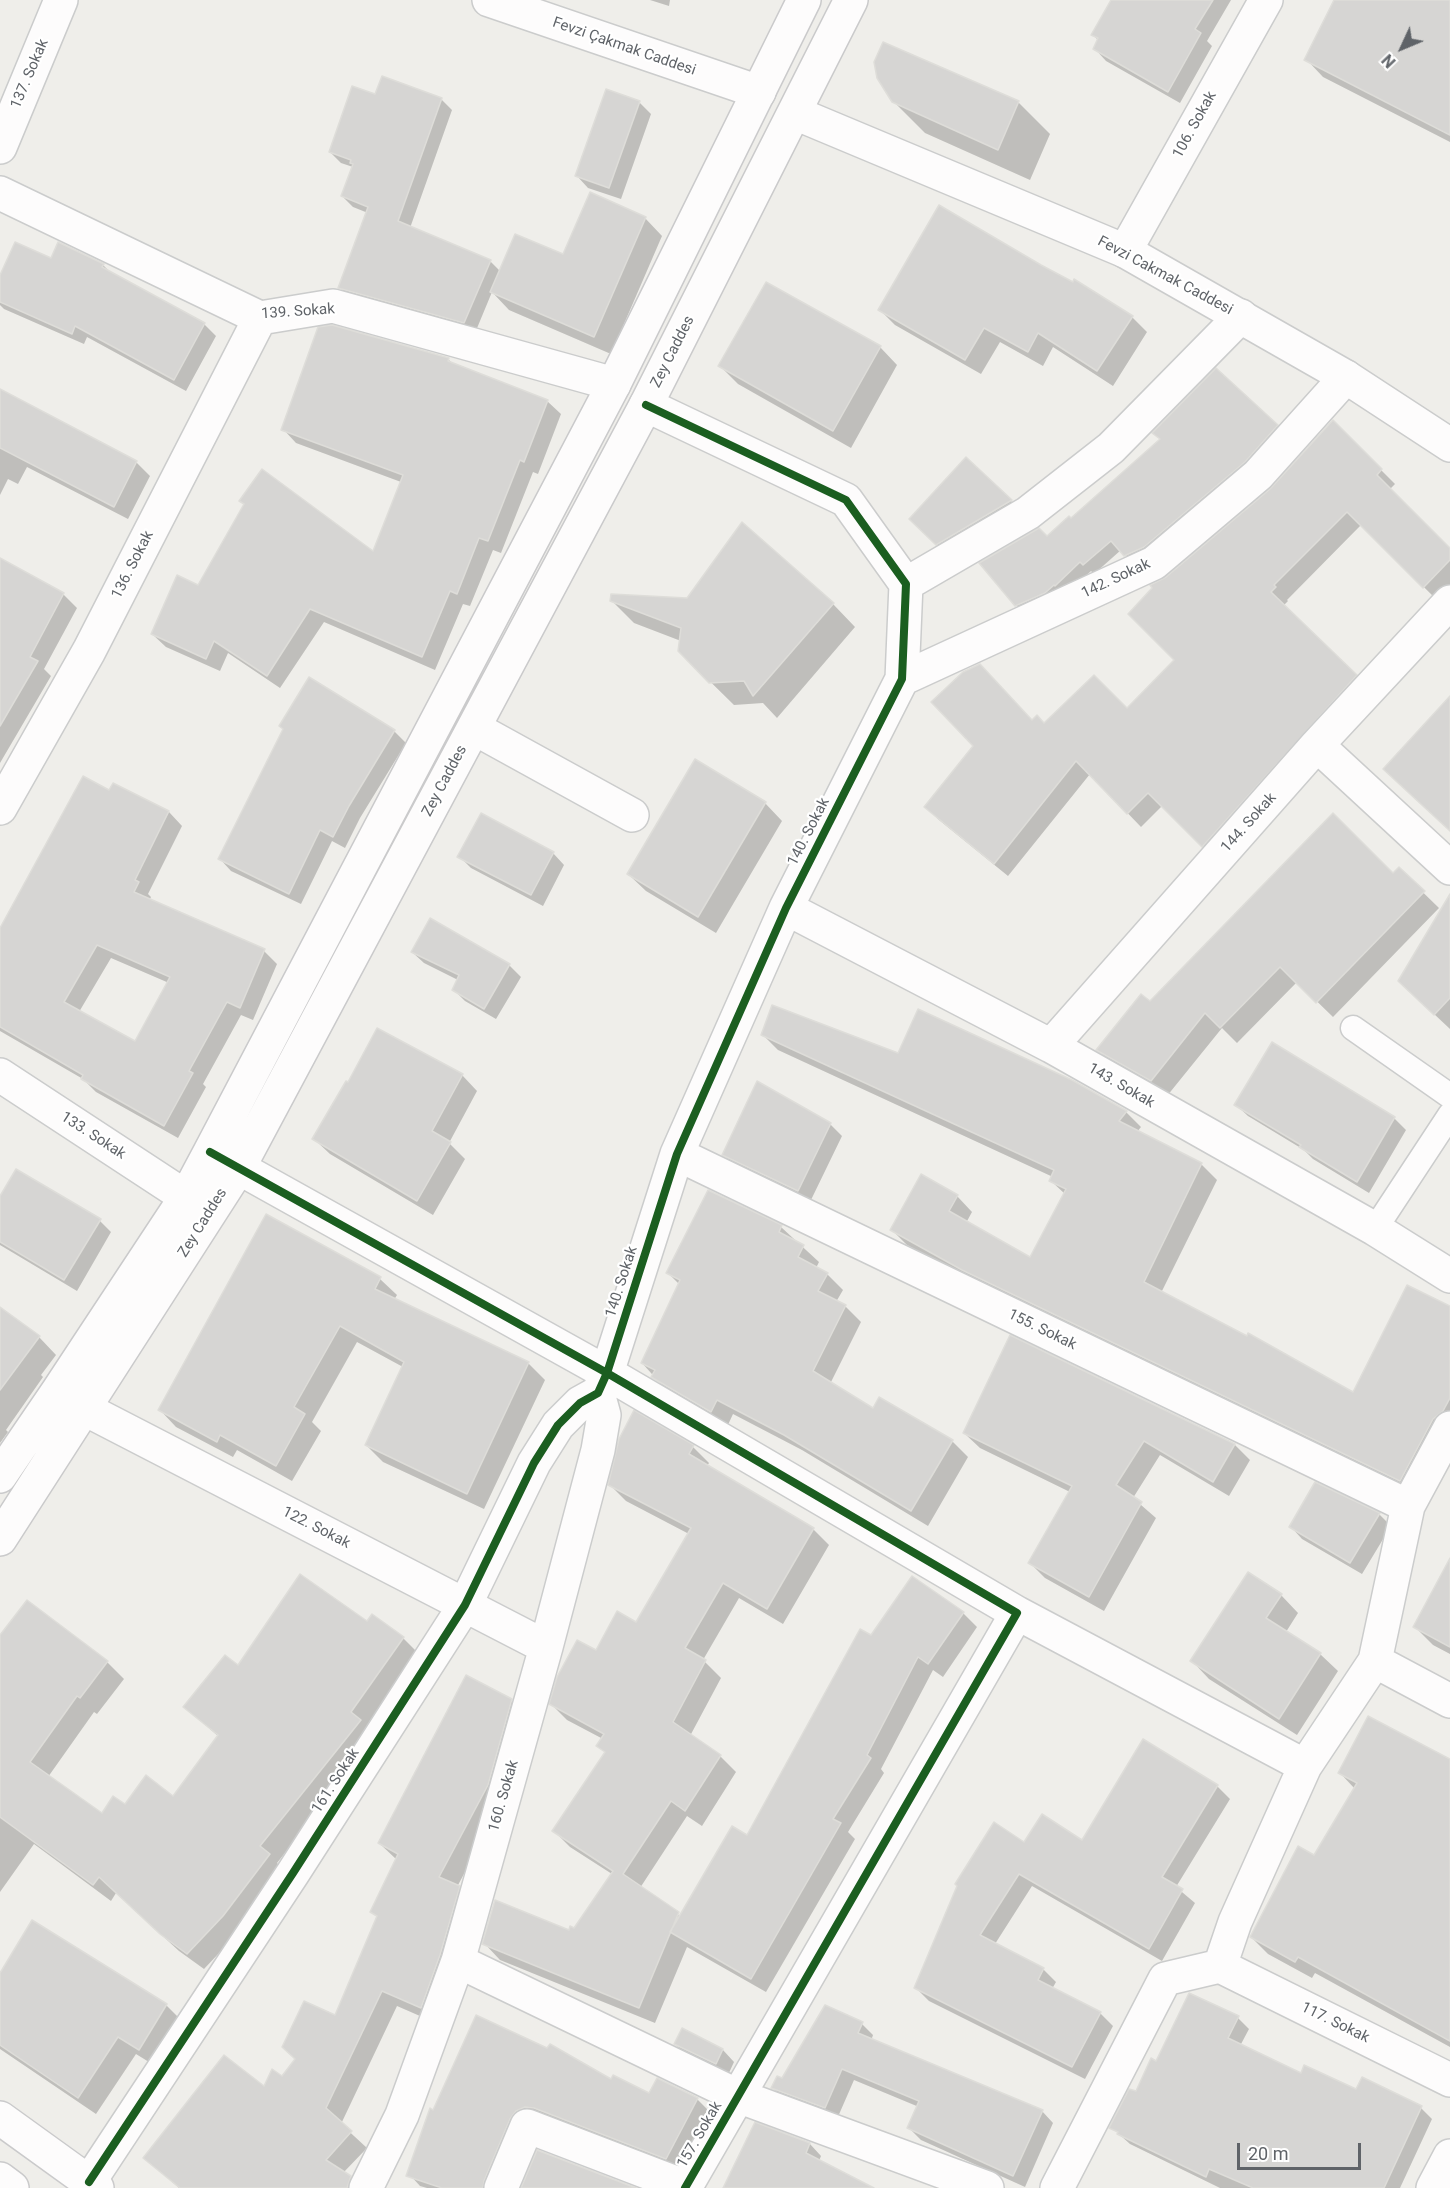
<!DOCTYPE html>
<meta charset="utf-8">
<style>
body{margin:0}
#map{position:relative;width:1450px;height:2188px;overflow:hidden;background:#efeeea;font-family:Roboto,sans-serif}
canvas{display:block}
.north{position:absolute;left:1372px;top:18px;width:60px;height:60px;-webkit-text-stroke:4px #fff;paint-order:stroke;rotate:226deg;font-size:16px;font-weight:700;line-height:24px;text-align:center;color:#5f6368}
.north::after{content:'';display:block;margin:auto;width:21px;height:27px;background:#5f6368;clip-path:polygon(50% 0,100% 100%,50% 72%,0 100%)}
.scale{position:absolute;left:1237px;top:2143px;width:124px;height:27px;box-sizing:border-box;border:3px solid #5f6368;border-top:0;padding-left:8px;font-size:18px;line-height:21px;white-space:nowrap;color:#5f6368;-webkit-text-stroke:4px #fff;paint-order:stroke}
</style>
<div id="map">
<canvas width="1450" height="2188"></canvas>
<div class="north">N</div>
<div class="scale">20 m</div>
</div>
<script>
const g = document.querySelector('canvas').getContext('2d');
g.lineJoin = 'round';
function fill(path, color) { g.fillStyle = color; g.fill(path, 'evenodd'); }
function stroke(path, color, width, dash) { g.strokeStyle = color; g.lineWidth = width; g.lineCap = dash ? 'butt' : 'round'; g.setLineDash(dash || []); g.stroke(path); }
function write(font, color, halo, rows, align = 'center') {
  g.font = font + ' Roboto,sans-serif'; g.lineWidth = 4.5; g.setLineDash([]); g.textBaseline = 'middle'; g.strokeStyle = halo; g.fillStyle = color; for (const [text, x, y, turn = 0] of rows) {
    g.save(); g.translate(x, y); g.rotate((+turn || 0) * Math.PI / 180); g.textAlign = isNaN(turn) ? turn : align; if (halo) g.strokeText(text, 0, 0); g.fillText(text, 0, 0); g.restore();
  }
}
fill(new Path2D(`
 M 650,0 L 670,0 L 669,6 Z
 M 1112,0 L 1231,0 L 1207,41 L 1212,46 L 1180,103 L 1106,61 L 1095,49 L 1099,41 L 1093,35 Z
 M 1336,0 L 1450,0 L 1450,142 L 1323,77 L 1306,59 Z
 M 883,44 L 1018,102 L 1050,134 L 1030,180 L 925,133 L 893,101 Z
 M 376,96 L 441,99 L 452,110 L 410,228 L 490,261 L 501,272 L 564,256 L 645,218 L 662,236 L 611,354 L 509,310 L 492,292 L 475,333 L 351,298 L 340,288 L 368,213 L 353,207 L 342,196 L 353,167 L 341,163 L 330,152 Z
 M 639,102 L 651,114 L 621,199 L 588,188 L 577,176 Z
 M 52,260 L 103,265 L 111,273 L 204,324 L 216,336 L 186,391 L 87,337 L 84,344 L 4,309 L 0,305 L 0,279 Z
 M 880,310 L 1132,317 L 1147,332 L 1113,386 L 1053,347 L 1043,366 L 1000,342 L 981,374 L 895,325 Z
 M 880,347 L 897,365 L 851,448 L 738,384 L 720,366 Z
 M 448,359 L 454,365 L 547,401 L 561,414 L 538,474 L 533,472 L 501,553 L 493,550 L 470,606 L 463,604 L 435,670 L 324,622 L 280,688 L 228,653 L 220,671 L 166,647 L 152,634 L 199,586 L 373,553 L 401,482 L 296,443 L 283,429 Z
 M 0,391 L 136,462 L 150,476 L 128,519 L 27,467 L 18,484 L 8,479 L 0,495 Z
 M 1333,422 L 1395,484 L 1389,490 L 1450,550 L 1450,587 L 1437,600 L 1361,525 L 1287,600 L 1288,601 L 1283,606 L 1369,689 L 1216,859 L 1163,805 L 1141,827 L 1090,774 L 1008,876 L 939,820 L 926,807 L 1033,721 L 1045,725 L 1127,710 L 1176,660 L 1167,579 L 1271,490 Z
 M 1277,426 L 1287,436 L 1136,565 L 1121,550 L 1094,574 L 1091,571 L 1066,595 L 1027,616 L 1016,605 L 1047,538 L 1071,520 Z
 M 1010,500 L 1022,512 L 949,555 L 922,531 Z
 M 0,559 L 63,594 L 77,608 L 44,669 L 51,676 L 0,763 Z
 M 611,600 L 833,604 L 855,627 L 777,718 L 763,703 L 734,705 L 679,651 L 681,641 L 634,623 Z
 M 394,731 L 406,743 L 360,818 L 345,848 L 332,841 L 301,904 L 231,871 L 220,859 Z
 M 113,785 L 169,812 L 182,826 L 148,894 L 151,897 L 149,901 L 264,951 L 277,964 L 253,1020 L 241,1015 L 203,1084 L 206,1087 L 178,1138 L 96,1092 L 83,1079 L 0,1031 L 0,931 ZM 111,958 L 169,983 L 136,1043 L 79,1012 Z
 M 765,803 L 782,821 L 716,933 L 646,891 L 628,874 Z
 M 553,853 L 564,865 L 543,906 L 471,868 L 459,856 Z
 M 1399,869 L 1439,908 L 1333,1017 L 1297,982 L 1237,1043 L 1222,1028 L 1167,1096 L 1114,1065 L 1098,1050 L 1150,1003 L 1393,875 Z
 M 1450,918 L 1450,1029 L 1416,997 Z
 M 412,952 L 509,965 L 521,977 L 496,1019 L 465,1001 L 454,990 L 458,980 L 424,963 Z
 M 763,1035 L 899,1055 L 1126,1112 L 1141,1127 L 1137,1132 L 1201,1164 L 1217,1180 L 1161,1293 L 1354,1394 L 1450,1308 L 1450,1433 L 1416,1496 L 979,1285 L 907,1245 L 892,1230 L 957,1196 L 972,1212 L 966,1223 L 1031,1259 L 1065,1194 L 1051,1181 L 1053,1177 L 778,1050 Z
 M 1273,1044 L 1394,1118 L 1406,1130 L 1369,1193 L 1313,1159 L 1304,1150 L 1248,1116 L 1236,1105 Z
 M 462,1075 L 477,1091 L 449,1143 L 465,1159 L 433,1215 L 330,1154 L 314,1139 Z
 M 830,1124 L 842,1136 L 810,1202 L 735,1166 L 723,1154 Z
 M 0,1197 L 100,1221 L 111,1232 L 77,1291 L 0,1245 Z
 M 266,1216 L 380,1279 L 397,1295 L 394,1300 L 528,1363 L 545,1380 L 484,1509 L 383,1462 L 366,1445 L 403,1367 L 357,1342 L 312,1422 L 321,1431 L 292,1481 L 237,1450 L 233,1457 L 176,1427 L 160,1410 Z
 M 781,1227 L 819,1262 L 816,1268 L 827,1274 L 843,1290 L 836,1302 L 845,1306 L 861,1322 L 830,1384 L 873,1410 L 880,1399 L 952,1441 L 968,1457 L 928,1526 L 802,1450 L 733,1414 L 727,1427 L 669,1393 L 642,1363 L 679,1284 L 668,1273 Z
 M 0,1309 L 39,1337 L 56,1355 L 41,1375 L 43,1377 L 6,1430 L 8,1432 L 0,1443 Z
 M 1010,1337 L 1235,1445 L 1250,1460 L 1229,1496 L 1160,1455 L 1133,1498 L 1156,1518 L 1104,1611 L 1045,1578 L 1030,1563 L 1070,1492 L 980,1448 L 964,1433 Z
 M 693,1447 L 709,1463 L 707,1466 L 813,1529 L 829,1545 L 783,1624 L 739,1598 L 703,1660 L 721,1678 L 690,1736 L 720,1756 L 736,1772 L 702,1826 L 687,1816 L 640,1888 L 681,1917 L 747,1837 L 871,1637 L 963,1613 L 977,1627 L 943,1677 L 933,1670 L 881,1769 L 884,1773 L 848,1832 L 855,1839 L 766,1992 L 687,1947 L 655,2023 L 500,1960 L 484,1943 L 569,1932 L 575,1930 L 612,1874 L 570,1847 L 554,1831 L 606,1753 L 598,1746 L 603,1739 L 567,1720 L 551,1704 L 596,1652 L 637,1624 L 689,1534 L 626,1501 L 610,1485 Z
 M 1379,1514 L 1391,1526 L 1362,1574 L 1302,1539 L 1291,1527 Z
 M 1450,1561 L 1450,1654 L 1433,1645 L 1415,1627 Z
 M 1281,1595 L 1298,1613 L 1286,1632 L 1320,1654 L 1338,1671 L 1297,1735 L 1209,1679 L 1192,1661 Z
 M 28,1602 L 107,1662 L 124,1679 L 97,1714 L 94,1712 L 48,1777 L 102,1815 L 125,1806 L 173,1798 L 219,1737 L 185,1707 L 238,1667 L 368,1623 L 372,1616 L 403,1638 L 420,1655 L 376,1737 L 277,1863 L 285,1871 L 239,1932 L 204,1969 L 179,1951 L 116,1893 L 111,1901 L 34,1844 L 0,1892 L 0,1661 Z
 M 511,1700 L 527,1716 L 503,1801 L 457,1887 L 474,1903 L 436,2023 L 397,2006 L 341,2124 L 367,2148 L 343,2173 L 361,2188 L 179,2188 L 145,2158 L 283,2078 L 335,2017 L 378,1918 L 371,1912 L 397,1860 L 379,1843 Z
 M 1450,1761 L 1450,2047 L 1315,1973 L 1312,1978 L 1268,1954 L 1251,1937 L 1315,1857 L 1355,1789 L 1340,1773 Z
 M 1217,1786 L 1230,1799 L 1176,1887 L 1195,1903 L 1162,1961 L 1032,1886 L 995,1944 L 1043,1969 L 1056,1982 L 1052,1989 L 1100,2013 L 1113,2026 L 1085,2079 L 929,2001 L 916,1988 L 1025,1844 L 1082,1842 Z
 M 0,1976 L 166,2005 L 184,2023 L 157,2067 L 136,2054 L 96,2114 L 0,2049 Z
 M 1238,2018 L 1249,2029 L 1240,2046 L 1301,2075 L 1357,2091 L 1362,2079 L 1421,2108 L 1432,2119 L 1400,2188 L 1220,2188 L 1130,2144 L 1111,2127 L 1157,2063 Z
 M 862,2024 L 873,2035 L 871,2041 L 1042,2111 L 1053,2123 L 1025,2187 L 921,2140 L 909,2128 L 919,2107 L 854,2080 L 837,2119 L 785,2100 L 773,2088 Z
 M 682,2030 L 723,2050 L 734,2062 L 728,2075 L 687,2056 L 675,2044 Z
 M 612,2081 L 650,2095 L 697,2099 L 709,2111 L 678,2170 L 547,2120 L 497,2188 L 427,2188 L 420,2186 L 409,2174 L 434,2111 Z
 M 756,2124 L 810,2144 L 821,2156 L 819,2161 L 871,2188 L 724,2188 Z`), '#0003');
const building = new Path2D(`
 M 1111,0 L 1213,0 L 1195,29 L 1201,33 L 1168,92 L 1093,49 L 1098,38 L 1091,35 Z
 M 1334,0 L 1450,0 L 1450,135 L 1304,60 Z
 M 883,42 L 1019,101 L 998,150 L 892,102 L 877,78 L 874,62 Z
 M 382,76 L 442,98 L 398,221 L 491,260 L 464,323 L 338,288 L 368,207 L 341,196 L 353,164 L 350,163 L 351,160 L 329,152 L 352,86 L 375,94 Z
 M 606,89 L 640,101 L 609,188 L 575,176 Z
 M 590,192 L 646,217 L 594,337 L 490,292 L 515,234 L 563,254 Z
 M 939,205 L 1041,265 L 1073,282 L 1074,279 L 1133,316 L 1097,371 L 1038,333 L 1028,352 L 984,328 L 965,360 L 878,310 Z
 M 15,242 L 51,258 L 58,242 L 104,264 L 102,267 L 205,323 L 174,380 L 75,326 L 72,334 L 0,302 L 0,275 Z
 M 766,282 L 881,346 L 833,431 L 718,366 Z
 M 332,325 L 449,358 L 448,361 L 548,400 L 524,462 L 520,460 L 488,541 L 479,538 L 457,594 L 450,591 L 422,657 L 310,609 L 267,676 L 214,641 L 206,659 L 151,634 L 177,575 L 198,585 L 244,504 L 239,501 L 262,469 L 373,551 L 403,475 L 281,430 L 318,327 Z
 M 1216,368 L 1278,425 L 1245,462 L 1144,547 L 1124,556 L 1111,541 L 1083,565 L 1080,562 L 1055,586 L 1054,585 L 1045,593 L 1015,606 L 979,563 L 1039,528 L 1047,536 L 1069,516 L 1071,518 L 1160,439 L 1152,433 Z
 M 0,389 L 137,461 L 114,507 L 0,448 Z
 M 1333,420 L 1382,469 L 1377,475 L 1450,548 L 1450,560 L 1423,588 L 1347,512 L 1274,585 L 1276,587 L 1271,592 L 1357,675 L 1202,847 L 1148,793 L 1127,814 L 1076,761 L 994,864 L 924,807 L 973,746 L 931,702 L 963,672 L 980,664 L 1032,720 L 1037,715 L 1044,723 L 1094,675 L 1127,708 L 1174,660 L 1128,614 L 1152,588 L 1150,585 L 1166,577 L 1270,489 Z
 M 966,457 L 1012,500 L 936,545 L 909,519 Z
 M 742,522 L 834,603 L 753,696 L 744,681 L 709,683 L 678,651 L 681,628 L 610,601 L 611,594 L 687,598 Z
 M 0,558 L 64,593 L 30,657 L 38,661 L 0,726 Z
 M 309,677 L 395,730 L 349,806 L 333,837 L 320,830 L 289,894 L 218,859 L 283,729 L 279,726 Z
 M 1450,696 L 1450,831 L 1383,769 Z
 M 695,759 L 766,802 L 698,917 L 627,874 Z
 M 83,776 L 109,790 L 113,783 L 169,811 L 135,880 L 139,882 L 134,892 L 265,949 L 240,1008 L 227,1002 L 189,1071 L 193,1073 L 164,1126 L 81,1079 L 83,1075 L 0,1027 L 0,928 ZM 97,945 L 170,977 L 135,1041 L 64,1002 Z
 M 481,813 L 554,852 L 531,895 L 457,857 Z
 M 1333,813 L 1393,873 L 1399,867 L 1425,891 L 1316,1003 L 1280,967 L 1220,1028 L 1205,1013 L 1151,1081 L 1096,1050 L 1141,994 L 1150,1001 Z
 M 1450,894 L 1450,998 L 1434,1015 L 1398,981 Z
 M 430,918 L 510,964 L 484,1009 L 452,990 L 459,975 L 411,952 Z
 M 772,1005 L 898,1053 L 918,1009 L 1072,1080 L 1127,1111 L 1119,1121 L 1202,1163 L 1144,1282 L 1247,1336 L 1248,1333 L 1353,1392 L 1407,1285 L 1450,1306 L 1450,1398 L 1443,1411 L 1433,1419 L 1400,1481 L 962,1270 L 890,1230 L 921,1174 L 958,1195 L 949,1211 L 1030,1257 L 1066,1189 L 1049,1181 L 1054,1170 L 761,1035 Z
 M 377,1028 L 463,1074 L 432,1131 L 451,1142 L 417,1201 L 312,1139 L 346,1081 L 348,1082 Z
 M 1272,1042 L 1395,1117 L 1357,1182 L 1299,1147 L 1301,1145 L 1234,1105 Z
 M 757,1081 L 831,1123 L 798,1191 L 722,1155 Z
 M 16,1169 L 101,1219 L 64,1280 L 0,1242 L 0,1196 Z
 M 708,1190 L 782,1225 L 779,1232 L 804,1245 L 798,1257 L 828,1273 L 818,1291 L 846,1305 L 813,1371 L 873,1408 L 879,1397 L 953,1440 L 911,1511 L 784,1435 L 717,1400 L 711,1412 L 651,1377 L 655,1370 L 641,1363 L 680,1280 L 666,1273 Z
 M 266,1214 L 381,1277 L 375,1289 L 529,1362 L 467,1494 L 365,1445 L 404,1362 L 340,1326 L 294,1407 L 305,1414 L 276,1466 L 220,1435 L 217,1442 L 158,1410 Z
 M 0,1307 L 40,1336 L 0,1390 Z
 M 1010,1335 L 1235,1444 L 1213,1482 L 1144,1441 L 1116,1485 L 1142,1502 L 1089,1597 L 1028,1563 L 1072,1486 L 963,1433 Z
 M 634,1410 L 694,1445 L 689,1454 L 814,1528 L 767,1609 L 723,1583 L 685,1648 L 706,1660 L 673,1722 L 721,1755 L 685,1811 L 671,1801 L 623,1874 L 679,1912 L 639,2008 L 482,1944 L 495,1900 L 569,1930 L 570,1926 L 574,1928 L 613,1871 L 552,1831 L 605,1752 L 596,1746 L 604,1734 L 549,1704 L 557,1677 L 577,1640 L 596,1650 L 617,1611 L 636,1622 L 691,1528 L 608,1485 L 619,1439 Z
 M 1315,1482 L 1380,1513 L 1350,1563 L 1289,1527 Z
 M 1450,1558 L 1450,1647 L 1413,1627 Z
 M 1248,1572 L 1282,1594 L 1266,1618 L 1321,1653 L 1279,1719 L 1190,1661 Z
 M 300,1574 L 367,1621 L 372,1614 L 404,1637 L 351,1712 L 361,1720 L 260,1846 L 270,1854 L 223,1916 L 187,1954 L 160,1934 L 99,1877 L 93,1885 L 0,1817 L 0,1635 L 27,1600 L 108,1661 L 80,1698 L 77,1696 L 30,1762 L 102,1813 L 113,1796 L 125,1804 L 146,1775 L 173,1796 L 218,1735 L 183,1707 L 225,1655 L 238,1665 Z
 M 912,1576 L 964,1612 L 928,1664 L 918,1657 L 867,1755 L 871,1758 L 833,1819 L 841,1823 L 751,1979 L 670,1932 L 732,1826 L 747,1835 L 860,1629 L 871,1635 Z
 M 466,1675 L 512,1699 L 488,1785 L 439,1877 L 460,1886 L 440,1955 L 421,2008 L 382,1991 L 326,2108 L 352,2131 L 326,2160 L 351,2176 L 347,2188 L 180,2188 L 143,2158 L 224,2055 L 264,2086 L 272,2069 L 282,2076 L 295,2059 L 282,2047 L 304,2001 L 335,2015 L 377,1916 L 370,1912 L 398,1854 L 378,1843 Z
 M 1368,1716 L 1450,1759 L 1450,2041 L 1298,1957 L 1295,1962 L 1250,1937 L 1298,1846 L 1314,1855 L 1357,1783 L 1338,1773 Z
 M 1143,1739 L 1218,1785 L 1162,1877 L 1183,1889 L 1149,1949 L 1019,1874 L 980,1935 L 1044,1968 L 1038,1980 L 1101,2012 L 1072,2067 L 914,1988 L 957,1886 L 955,1884 L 994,1822 L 1024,1842 L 1042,1814 L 1082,1840 Z
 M 32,1920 L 167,2004 L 139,2050 L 118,2037 L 78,2098 L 0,2045 L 0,1973 Z
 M 1189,1993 L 1239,2016 L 1228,2038 L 1301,2073 L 1304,2065 L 1356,2089 L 1362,2077 L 1422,2106 L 1384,2188 L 1253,2188 L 1209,2169 L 1206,2177 L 1117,2134 L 1118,2132 L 1109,2128 L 1129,2089 L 1136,2091 L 1151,2058 L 1156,2061 Z
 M 825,2005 L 863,2022 L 858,2033 L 1043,2110 L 1013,2176 L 907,2128 L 919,2101 L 842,2069 L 825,2108 L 771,2088 L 777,2076 L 782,2078 Z
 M 476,2015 L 547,2048 L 550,2044 L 611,2079 L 613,2075 L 649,2093 L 657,2078 L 698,2098 L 666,2159 L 534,2108 L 525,2107 L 516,2111 L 510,2119 L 484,2181 L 483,2188 L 442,2188 L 406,2176 L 430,2108 L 433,2110 Z
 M 682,2028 L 723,2049 L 716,2064 L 674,2044 Z
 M 755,2122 L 810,2143 L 806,2153 L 874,2188 L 723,2188 Z
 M 537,2150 L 636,2188 L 521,2188 Z`);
fill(building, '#d6d5d3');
stroke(building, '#deddd9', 1.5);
const service = new Path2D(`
 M 1353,1028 L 1450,1096
 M 1375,1229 L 1450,1115`);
const minor = new Path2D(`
 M 0,147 L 61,0
 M 0,193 L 260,318 L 333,306 L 614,384
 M 1125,251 L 1266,0
 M 906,584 L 1028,513 L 1111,448 L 1241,316
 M 902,679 L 1154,563 L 1258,475 L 1346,377
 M 474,728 L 632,815
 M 1317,745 L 1450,868
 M 0,808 L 89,651 L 260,318
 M 786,908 L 1051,1046 L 1375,1229 L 1450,1276
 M 1051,1046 L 1317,745 L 1450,602
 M 0,1075 L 186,1197
 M 214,1154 L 607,1373 L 1017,1613 L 685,2188
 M 677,1154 L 1408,1506
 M 598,1393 L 607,1373 L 677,1154 L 786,908 L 902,679 L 906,584 L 846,500 L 646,405
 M 85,1409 L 546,1647
 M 1017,1613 L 1305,1766
 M 1375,1661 L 1450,1701
 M 458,1961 L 738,2096 L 987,2188
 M 1220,1966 L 1450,2080
 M 89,2182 L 293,1873 L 465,1605 L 534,1463 L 558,1425 L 580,1403 L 598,1393
 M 366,2188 L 402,2115 L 458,1961 L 546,1647 L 598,1450 L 604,1415 L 598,1393
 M 501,2188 L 527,2126 L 686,2187
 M 1057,2188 L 1165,1979 L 1220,1966 L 1235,1922 L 1305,1766 L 1375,1661 L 1408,1506 L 1450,1428
 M 1433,2188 L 1450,2156`);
const tertiary = new Path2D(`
 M 489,0 L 759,92
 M 795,113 L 1125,251 L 1346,377 L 1450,445`);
const secondary = new Path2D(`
 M 0,1476 L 58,1391 L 186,1197 L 210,1152 L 614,384 L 804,0
 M 0,1539 L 238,1169 L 646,405 L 851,0
 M 0,2118 L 97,2188
 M 0,2179 L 12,2188`);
stroke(service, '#cbcccc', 27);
stroke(minor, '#cbcccc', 36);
stroke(tertiary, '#cbcccc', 36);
stroke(secondary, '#cacacb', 36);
stroke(service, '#fdfcfc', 24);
stroke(minor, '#fdfcfc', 33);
stroke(tertiary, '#fdfcfc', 33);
stroke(secondary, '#fdfcfc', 33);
stroke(new Path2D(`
 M 210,1152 L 607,1373 L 1017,1613 L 685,2188
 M 89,2182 L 293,1873 L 465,1605 L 534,1463 L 558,1425 L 580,1403 L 598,1393 L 607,1373 L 677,1154 L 786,908 L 902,679 L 906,584 L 846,500 L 646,405`), '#1b5e20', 8);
write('15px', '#5f6368', '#fff', [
 ["Fevzi Çakmak Caddesi",624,47,19],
 ["137. Sokak",30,74,-67],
 ["106. Sokak",1195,125,-61],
 ["Fevzi Cakmak Caddesi",1165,276,28],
 ["139. Sokak",298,312,-4],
 ["Zey Caddes",673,352,-63],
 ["136. Sokak",133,565,-63],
 ["142. Sokak",1116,579,-25],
 ["Zey Caddes",445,781,-62],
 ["144. Sokak",1249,823,-48],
 ["140. Sokak",809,832,-63],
 ["143. Sokak",1121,1086,30],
 ["133. Sokak",93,1136,33],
 ["Zey Caddes",203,1223,-58],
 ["140. Sokak",622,1282,-72],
 ["155. Sokak",1042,1330,26],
 ["122. Sokak",316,1528,27],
 ["161. Sokak",336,1781,-57],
 ["160. Sokak",504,1796,-74],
 ["117. Sokak",1335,2023,26],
 ["157. Sokak",700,2135,-60]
]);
</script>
